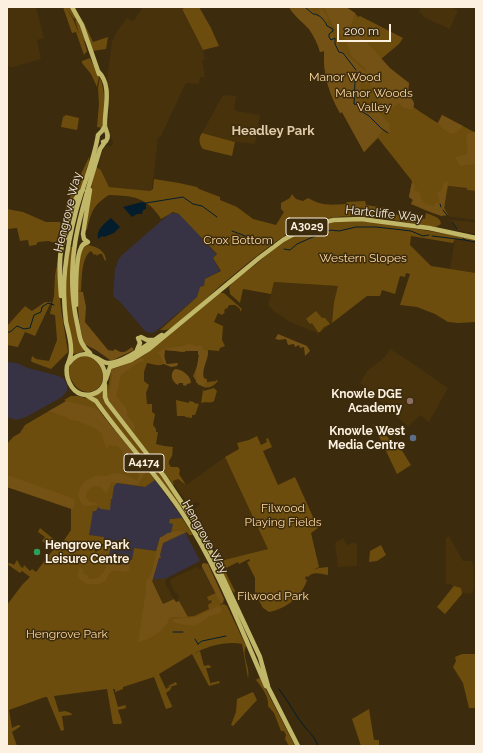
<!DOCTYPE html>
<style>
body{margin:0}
#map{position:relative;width:483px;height:753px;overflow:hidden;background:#3c2b0d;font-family:Raleway,sans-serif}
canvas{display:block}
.frame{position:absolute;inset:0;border:8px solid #fcf1e1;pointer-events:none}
.scale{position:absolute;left:337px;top:24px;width:54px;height:18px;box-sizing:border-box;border:2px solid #fcf1e1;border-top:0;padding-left:5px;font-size:12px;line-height:14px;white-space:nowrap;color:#fcf1e1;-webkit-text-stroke:3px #3c2b0d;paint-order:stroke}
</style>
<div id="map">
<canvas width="483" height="753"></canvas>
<div class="frame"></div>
<div class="scale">200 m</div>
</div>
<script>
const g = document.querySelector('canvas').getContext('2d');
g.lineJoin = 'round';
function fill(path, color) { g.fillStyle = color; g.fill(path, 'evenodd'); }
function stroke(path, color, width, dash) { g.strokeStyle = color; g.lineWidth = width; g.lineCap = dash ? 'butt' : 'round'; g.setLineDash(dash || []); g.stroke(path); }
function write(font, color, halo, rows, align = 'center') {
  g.font = font + ' Raleway,sans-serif'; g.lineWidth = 3; g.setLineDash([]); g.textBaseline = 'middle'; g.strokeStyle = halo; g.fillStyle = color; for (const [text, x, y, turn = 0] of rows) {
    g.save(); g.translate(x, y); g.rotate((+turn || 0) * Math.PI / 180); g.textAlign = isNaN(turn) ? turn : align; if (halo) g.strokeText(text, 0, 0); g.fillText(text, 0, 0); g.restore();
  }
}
fill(new Path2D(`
 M 172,213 L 179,214 L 182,216 L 216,254 L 213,258 L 220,271 L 205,279 L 205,283 L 203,287 L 200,287 L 197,297 L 160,328 L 153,333 L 146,332 L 120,302 L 113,296 L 115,268 L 116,267 L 118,260 L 122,255 L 168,215 Z
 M 7,362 L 17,363 L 28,368 L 59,376 L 64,379 L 67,385 L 67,391 L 62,397 L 26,417 L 16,420 L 7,417 Z
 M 155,480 L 183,519 L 172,518 L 174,524 L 171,533 L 169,533 L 163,537 L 160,537 L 156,551 L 134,548 L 132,560 L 129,564 L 120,565 L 113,563 L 111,561 L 109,556 L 111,545 L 105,544 L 104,543 L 104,537 L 87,535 L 82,506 L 102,481 L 144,487 Z
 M 185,532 L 200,561 L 165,579 L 152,580 L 163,543 Z`), '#373344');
fill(new Path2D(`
 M 7,7 L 36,7 L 44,38 L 37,40 L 41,59 L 10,68 L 7,64 Z
 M 143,7 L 182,7 L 183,9 L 182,10 L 203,50 L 205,59 L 202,60 L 205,77 L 200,77 L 199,84 L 187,83 L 184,87 L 160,138 L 158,137 L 152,189 L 150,191 L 109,187 L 102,170 L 98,168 L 103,148 L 107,146 L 112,146 L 113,143 L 108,129 L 109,113 L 107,78 L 112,42 L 116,33 L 127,18 L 133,21 Z
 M 421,7 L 450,7 L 458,10 L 450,29 L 425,18 L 422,14 L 419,12 Z
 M 223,95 L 236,96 L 234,109 L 237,111 L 260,115 L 255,144 L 236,142 L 202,133 Z
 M 448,186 L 467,188 L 467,190 L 476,191 L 476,220 L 447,216 L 448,216 L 444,208 Z
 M 449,220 L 476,222 L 476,234 L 456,230 Z
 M 455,239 L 476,243 L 476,273 L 450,269 Z
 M 274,282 L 339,286 L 334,302 L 332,323 L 318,334 L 315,332 L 290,322 L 275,312 L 268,305 Z
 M 390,349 L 409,361 L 448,388 L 429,422 L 420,415 L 408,427 L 360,383 L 367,371 L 385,357 Z
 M 225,457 L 269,549 L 220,561 L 213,545 L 211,545 L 193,513 L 194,509 L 200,504 L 198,502 L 188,504 L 174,484 L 173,481 L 178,479 L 186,485 Z
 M 449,536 L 463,561 L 472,561 L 473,563 L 474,587 L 472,594 L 462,593 L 445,614 L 437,607 L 453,586 L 450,584 L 446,584 L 446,538 Z
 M 343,538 L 347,545 L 355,542 L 357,545 L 357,566 L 338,567 L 335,543 Z
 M 196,567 L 200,569 L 202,568 L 221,604 L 195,616 L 188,617 L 185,611 L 184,611 L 178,599 L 179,597 L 178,594 L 175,593 L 170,581 L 170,580 L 189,570 L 191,571 L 190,570 Z
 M 167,578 L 165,583 L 174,599 L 163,604 L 152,581 L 152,580 Z`), '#47320c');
fill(new Path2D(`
 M 63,7 L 69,7 L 76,18 L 74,19 L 66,8 L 73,19 L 79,34 L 75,20 L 76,19 L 81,28 L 86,43 L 81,37 L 84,41 L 87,51 L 84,55 L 76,32 L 72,33 Z
 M 187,7 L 199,7 L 211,28 L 219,46 L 203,50 L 182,9 Z
 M 289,7 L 346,7 L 355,13 L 358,17 L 360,16 L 403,38 L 399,44 L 381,59 L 393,72 L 409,83 C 407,88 407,98 409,102 C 411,107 433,120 438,123 L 442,115 L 476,133 L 476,191 L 467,190 L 467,188 L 448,186 L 444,208 L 448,215 C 437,217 422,208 411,204 L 413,200 L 409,197 L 412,181 L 378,138 L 364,152 L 342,112 L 340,113 C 329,94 323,74 324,51 L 320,52 C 318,44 314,36 309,29 C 302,21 294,16 289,7 Z
 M 81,17 L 93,42 L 108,37 L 106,49 L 93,51 Z
 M 90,58 L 99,77 L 97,87 L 91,74 L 82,63 L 82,61 Z
 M 100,77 C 106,94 105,110 103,128 L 97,127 L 99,104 L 98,88 Z
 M 66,115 L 79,118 L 77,130 L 61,127 L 63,117 Z
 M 202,133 L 235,142 L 232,156 L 203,149 C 199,144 198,139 202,133 Z
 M 89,157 L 89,163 L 84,174 L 89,164 L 82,189 L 78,191 L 64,237 L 59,285 L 61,309 L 68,352 L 51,369 L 32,362 L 31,361 L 32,356 L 36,359 L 49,361 L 57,340 L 55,315 L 50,314 L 54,296 L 55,275 L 59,255 L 58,242 L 64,223 L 66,206 Z
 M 95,166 L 101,170 L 109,187 L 150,191 L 153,189 L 154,179 L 179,183 L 197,187 L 199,189 L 220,197 L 220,200 L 237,207 L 253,219 L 276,225 L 284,212 L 281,209 L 281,203 L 290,198 L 292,194 L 296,199 L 303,201 L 308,198 C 322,206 330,205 346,204 L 347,202 L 365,201 L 366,205 L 385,208 L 384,213 L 425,219 L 426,213 C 432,216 440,216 441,224 L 436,227 C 396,221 352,209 312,222 C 282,232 245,266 220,286 C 209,295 178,328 166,330 C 164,330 162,330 160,330 L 197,297 L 200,287 L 204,286 L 205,279 L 221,271 L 213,258 L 217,254 L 179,214 L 173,212 L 161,219 C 147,197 134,196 109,195 C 93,205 91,212 87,230 L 84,230 Z
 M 7,209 L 23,212 L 46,222 L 60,222 L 61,225 L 56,243 L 48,241 L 38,242 L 36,245 L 29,246 L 28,240 L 20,241 L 17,228 L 7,229 Z
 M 355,221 L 376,222 L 476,239 L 476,242 L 455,239 L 453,243 L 411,236 L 410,245 L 431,266 L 476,273 L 476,322 L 458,323 L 448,322 L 435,314 L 417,307 L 400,305 L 410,274 L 406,273 L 405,277 L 400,276 L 395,294 L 382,290 L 380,296 L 367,296 L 332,323 L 334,302 L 338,286 L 274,282 L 271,294 L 243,289 L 240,303 L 230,294 L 229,287 C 236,278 246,272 255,265 C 272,250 291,236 312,227 C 326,222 341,222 355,221 Z
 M 88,245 C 97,247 105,250 106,260 L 105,261 L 102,254 L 99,254 L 97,256 L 96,254 L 94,255 L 91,251 C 81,257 82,280 81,291 L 76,291 C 78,277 77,261 83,247 Z
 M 70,247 L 73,247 L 78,338 L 81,346 L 85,351 L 74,354 L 73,353 L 66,312 L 65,287 Z
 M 220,293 L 224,293 L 242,309 L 240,312 L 240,309 L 235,305 L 229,305 L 227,309 L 226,308 L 224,311 L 225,312 L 222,315 L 218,313 L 214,322 L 223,326 L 222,340 L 225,346 L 220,348 L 219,351 L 208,350 C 209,360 201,368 203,378 L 207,379 L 207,382 L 216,381 L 216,380 L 218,381 C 208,393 199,387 193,376 L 198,364 L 199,355 L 198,355 L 198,351 L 185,351 L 185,352 L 165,350 L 164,356 L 166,362 C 161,368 153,364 147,363 L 144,372 L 144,381 L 149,385 L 146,393 L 147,404 L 152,404 L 152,412 L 155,414 L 153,425 L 156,429 L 156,432 L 158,432 L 156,444 L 164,446 L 173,447 C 172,449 173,453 172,456 C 169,461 167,462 171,467 L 178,467 L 180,470 L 179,474 L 186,485 L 178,479 L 173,481 L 174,486 L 170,480 L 107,399 L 107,394 L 111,371 L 144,355 Z
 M 45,302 L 51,302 L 35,336 L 25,332 L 18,347 L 7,345 L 7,326 L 25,306 L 32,311 Z
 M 316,311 L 322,318 L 325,318 L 330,324 L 324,327 L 320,332 L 318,332 L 312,323 L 310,324 L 306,319 Z
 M 88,355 C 124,379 86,410 71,379 C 67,372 69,365 74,359 Z
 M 214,388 L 217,391 L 214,401 C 210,404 205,401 201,403 L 203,391 L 202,389 L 204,391 Z
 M 103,390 L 103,396 L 165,479 L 181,506 L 179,506 L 91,396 L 98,394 Z
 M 71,396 L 78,396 L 92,400 L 94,402 L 104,417 L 155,480 L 145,487 L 117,483 L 114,486 L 112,499 L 111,499 L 110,510 L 101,509 L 98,507 L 96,511 L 93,511 L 89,535 L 104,537 L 104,543 L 94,550 L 96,552 L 105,544 L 111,545 L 109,556 L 112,562 L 120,565 L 129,564 L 130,560 L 132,560 L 134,548 L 156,551 L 160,537 L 163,537 L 168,533 L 171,533 L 173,524 L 169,523 L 170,519 L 182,518 L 193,535 L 189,535 L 187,532 L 163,543 L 160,555 L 161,558 L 159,558 L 152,582 L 169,618 L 194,616 L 209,609 L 208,605 L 212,602 L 211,600 L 209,601 L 207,597 L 216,593 L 221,604 L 220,605 L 224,604 L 227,606 L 246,646 C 241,655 251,669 248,678 L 242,644 C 228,641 206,646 194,654 L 200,651 L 204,666 L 208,665 L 211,666 L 210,668 L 206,668 L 211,685 L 211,683 L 219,681 L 220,683 L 209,686 L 192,654 L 159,674 L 166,689 L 171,686 L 166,687 L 176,682 L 177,685 L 172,686 L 170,690 L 166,693 L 172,706 L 172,707 L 166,709 L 154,677 L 123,687 L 123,689 L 115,692 L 115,689 L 113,689 L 118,707 L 125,705 L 126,705 L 125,708 L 126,707 L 127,708 L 118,710 L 122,722 L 121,724 L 113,724 L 107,689 L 54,696 L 59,712 L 65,711 L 71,713 L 72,715 L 62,716 L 64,730 L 61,731 L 47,697 L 45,697 L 9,710 L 12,728 L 18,725 L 21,726 L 12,732 L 17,746 L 7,746 L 7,605 L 22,585 L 30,577 L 22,571 L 20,573 L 7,564 L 10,563 L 14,565 L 17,560 L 21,567 L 23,568 L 24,565 L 30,571 L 32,569 L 36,572 L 53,550 L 42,541 L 45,537 L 38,532 L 40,528 L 61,545 L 71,530 L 71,509 L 7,487 L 7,444 L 13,437 L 20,433 L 25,425 L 66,401 L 64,400 Z
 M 176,400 L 189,403 L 189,401 L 194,402 L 194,403 L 199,404 L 195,415 L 192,415 L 192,418 L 185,417 L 185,416 L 177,416 Z
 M 373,424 L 401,449 L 411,465 L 397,474 Z
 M 257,436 L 261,445 L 267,442 L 266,439 L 268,438 L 272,447 L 263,451 L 278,485 L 295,477 L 318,528 L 311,533 L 319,567 L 313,570 L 319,568 L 328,567 L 328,575 C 320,574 313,571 308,577 L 306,576 L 305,579 L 307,580 C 302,596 286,609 269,612 L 263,608 L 255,593 L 255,578 L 247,562 L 250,561 L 249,559 L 239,564 L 238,562 L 224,569 L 235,591 L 234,593 C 229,588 224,577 222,569 L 224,568 L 220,561 L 268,549 L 225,457 L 239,449 L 237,443 L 249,440 Z
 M 381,545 L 386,555 L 377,561 L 369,562 L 370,551 Z
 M 454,586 L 461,588 L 462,594 L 445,614 L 437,607 Z
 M 462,654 L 475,654 L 476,656 L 476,708 L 469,708 L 463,683 L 453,667 L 456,661 L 455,657 Z
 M 260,678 L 295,746 L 289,746 L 285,739 L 286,735 L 284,731 L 281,731 L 274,713 L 268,706 C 269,696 262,688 256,680 L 257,679 Z
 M 253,692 L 257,700 L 233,726 L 231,725 L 236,712 L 237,699 Z
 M 369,709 L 374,740 L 379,740 L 379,746 L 361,746 L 352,719 Z`), '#6d4d0e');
fill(new Path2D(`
 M 289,7 L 308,7 L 318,17 L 320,15 L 319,8 L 322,9 L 329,19 L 326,22 L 342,51 L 365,71 L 366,75 L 363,79 L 368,85 L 362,82 L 359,87 L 362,91 L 363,95 L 359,102 L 360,104 L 364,106 L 369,114 L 373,108 L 375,108 L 389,124 L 390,132 L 389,133 L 384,129 L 364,152 L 342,112 L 340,113 C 329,94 323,74 324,51 L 320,52 C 318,44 314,36 309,29 C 302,21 294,16 289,7 Z
 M 327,7 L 346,7 L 355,13 L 352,23 L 347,29 L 348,32 L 364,39 L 390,68 L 409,83 L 408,95 C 414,101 416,103 412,110 L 402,107 L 401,105 L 399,103 L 388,111 L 385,110 L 371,86 L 365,68 L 352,57 L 345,39 L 333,26 L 325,9 Z
 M 442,115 L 463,126 L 457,132 L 451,134 L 442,128 L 438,123 Z
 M 474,132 L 476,133 L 476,164 L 460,166 L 456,159 L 456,157 L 467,154 C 469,148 465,141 467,134 Z
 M 448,181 L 444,208 L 448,215 L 441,216 L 411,204 L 413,200 L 409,197 L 412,183 L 415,185 L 414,190 L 419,192 C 422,201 423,205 434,206 L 435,203 L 440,202 L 437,193 L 441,191 L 444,183 Z
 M 76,291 L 83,292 L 86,307 L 85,322 L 108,350 L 113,351 L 115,349 C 123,354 124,353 132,347 L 134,350 L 113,360 L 110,360 L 96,350 L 84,344 L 80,327 Z
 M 278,334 L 307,346 L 310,351 L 305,356 L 304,347 L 300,348 L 299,345 L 295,347 L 294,344 L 288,345 L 286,339 L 278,340 L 277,339 L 275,339 Z
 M 189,344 L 196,346 L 201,345 L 204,350 L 208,351 C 208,362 199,372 206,382 L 204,386 L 199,385 L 196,382 L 196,371 L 199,355 L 198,355 L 198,351 L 185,351 L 185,352 L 165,350 C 164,355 164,360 167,364 L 178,363 L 177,366 L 171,367 L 164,364 L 160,355 L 157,353 C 166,345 179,349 189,344 Z
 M 141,358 L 144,359 L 143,362 L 139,362 L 121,375 L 116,396 L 126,408 L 127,416 L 134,424 L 135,429 L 133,431 L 113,406 L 107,397 L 111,386 L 112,369 L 136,361 Z
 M 175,369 C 182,369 191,376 191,383 L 187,384 L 186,386 L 183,385 L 183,383 L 179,383 L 178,385 C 172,382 169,374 175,369 Z
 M 67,401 L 94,408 L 99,411 L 147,470 L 138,484 L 139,485 L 146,486 L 111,482 L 108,491 L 106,493 L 104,492 L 100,486 L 93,486 L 87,491 L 86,498 L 90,502 L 97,503 L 98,505 L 84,506 C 72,494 82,480 96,476 C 100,475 102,476 106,476 C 109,476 111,473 114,473 C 119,472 134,478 137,481 L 139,474 L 124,457 L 122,450 L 117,446 L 109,445 L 106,449 L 102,434 L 96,429 L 78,421 L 70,420 L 66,417 L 49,411 Z
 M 7,476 L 10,476 L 69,497 L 75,501 L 73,509 L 7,487 Z
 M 178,531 L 185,532 L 163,543 L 152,581 L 163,604 L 174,599 L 176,602 L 179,601 L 188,617 L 169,618 C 167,630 149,640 138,642 L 146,591 L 146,581 L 151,575 L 160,538 L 168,533 Z
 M 109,556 C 111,568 121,563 129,565 L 129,570 C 124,574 120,570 114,571 C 109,571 108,576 106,580 C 100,586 85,586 80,579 C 77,575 78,571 80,567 L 82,569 L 84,574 L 87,575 L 89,579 C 98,580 103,575 106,567 L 104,562 L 106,561 L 103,557 Z
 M 204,563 L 208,564 L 224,599 L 223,603 L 221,604 L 202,567 L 202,564 Z
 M 218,606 L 222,609 L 220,613 L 210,616 L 195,626 L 180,624 L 174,622 L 173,619 L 196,617 Z`), '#745215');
fill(new Path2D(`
 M 142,202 L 146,203 L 146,209 L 143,210 L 142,214 L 137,214 L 132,217 L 123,207 Z
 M 111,218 L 120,227 L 114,233 L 104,237 L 102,236 L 98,239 C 96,229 105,223 111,218 Z`), '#041d2c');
stroke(new Path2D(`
 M 305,7 L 313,14 C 319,14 325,20 327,26 L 333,29 L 333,31 L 329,34 L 329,37 L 331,40 L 335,38 L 335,44 L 339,52 L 343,53 L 356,70
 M 355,81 L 354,104 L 359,105 L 361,111 L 369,116 L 382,129 L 388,133
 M 146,203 L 183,197 L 193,204 L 202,206 L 217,217
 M 440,204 L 441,207
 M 443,210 L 447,215
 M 452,222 L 457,229
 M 232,231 L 261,242
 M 432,236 L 465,240
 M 463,238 L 465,240 L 476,242
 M 284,249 L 290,250 L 297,244 L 322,233 L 331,230 L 339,231 L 356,227 L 376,227 L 403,230 L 411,231 L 423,236 L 429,235
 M 7,332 L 10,332 L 17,326 L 24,329 L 30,328 L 34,315 L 41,312 L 42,307 L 48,303 L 54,305
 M 173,632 L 183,632
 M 195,639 L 198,644
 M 198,644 L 202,641 L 226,636
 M 279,689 C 288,700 294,714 304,726 C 309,732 315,737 318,746`), '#041d2c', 1);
stroke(new Path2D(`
 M 72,7 L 82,25 L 99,74
 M 98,71 C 113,86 104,109 105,126 C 106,132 110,136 106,141 L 103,142
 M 61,296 C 60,282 57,247 66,237 L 64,233 C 68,222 73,196 83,190
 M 76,305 C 76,291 75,259 81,248 C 82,244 85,243 88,242 L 84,239 L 83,234 L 90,190
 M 141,337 L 147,340 L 153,340
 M 137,350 L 140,343 L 138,338
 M 90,353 C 79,344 80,336 77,323 C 63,259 82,209 100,149 L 105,142
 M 97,358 C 100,360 104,363 108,363 C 122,364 151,342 162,335
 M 69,363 C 89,338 116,372 101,389 C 97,394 88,396 81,394 C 71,391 65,377 67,366 C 69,361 72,355 71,349 C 71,340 68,331 66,322 C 64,305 63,288 65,270 C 67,251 71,230 76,211 C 83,185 94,161 98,135 L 102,131 L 105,126
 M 106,379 L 110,367 L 131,360 L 149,349 L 259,258 L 283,240 L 310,225 L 334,220 L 361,219 L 429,228 L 476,238
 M 105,385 L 105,397 L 107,402 L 164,476 L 196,524 L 211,552 L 260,657 L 268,686
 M 86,395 L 96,401 C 123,440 157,474 183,514 C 217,566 241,629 266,686 L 268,687 L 298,746`), '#c0b768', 4.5);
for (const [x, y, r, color] of [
 [410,401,4,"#8d6e63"],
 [413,438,4,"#5c6f8a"],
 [37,552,4,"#2e9e5b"]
]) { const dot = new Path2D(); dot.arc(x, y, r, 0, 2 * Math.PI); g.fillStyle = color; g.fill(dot); stroke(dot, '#3c2b0d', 1.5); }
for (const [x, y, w] of [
 [307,227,42],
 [144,463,40]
]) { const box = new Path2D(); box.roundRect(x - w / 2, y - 9, w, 18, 3); g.fillStyle = '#3c2b0d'; g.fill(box); stroke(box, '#fcf1e1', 1); }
write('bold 11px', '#fcf1e1', null, [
 ["A3029",307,227],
 ["A4174",144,463]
]);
write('12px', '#fed9a1', '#3c2b0d', [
 ["Manor Wood",345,77],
 ["Manor Woods",374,93],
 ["Valley",374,107],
 ["Crox Bottom",238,240],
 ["Western Slopes",363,258],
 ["Filwood",283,508],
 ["Playing Fields",283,522],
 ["Filwood Park",273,596],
 ["Hengrove Park",67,634]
]);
write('12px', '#fcf1e1', '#3c2b0d', [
 ["Hengrove Way",68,212,-76],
 ["Hartcliffe Way",384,214,6],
 ["Hengrove Way",205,537,61]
]);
write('bold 12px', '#fcf1e1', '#3c2b0d', [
 ["Knowle DGE",402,394],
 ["Academy",402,408],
 ["Knowle West",405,431],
 ["Media Centre",405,445],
 ["Hengrove Park",45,545,"left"],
 ["Leisure Centre",45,559,"left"]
], 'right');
write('bold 13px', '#e1ccab', '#3c2b0d', [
 ["Headley Park",273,131]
]);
</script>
